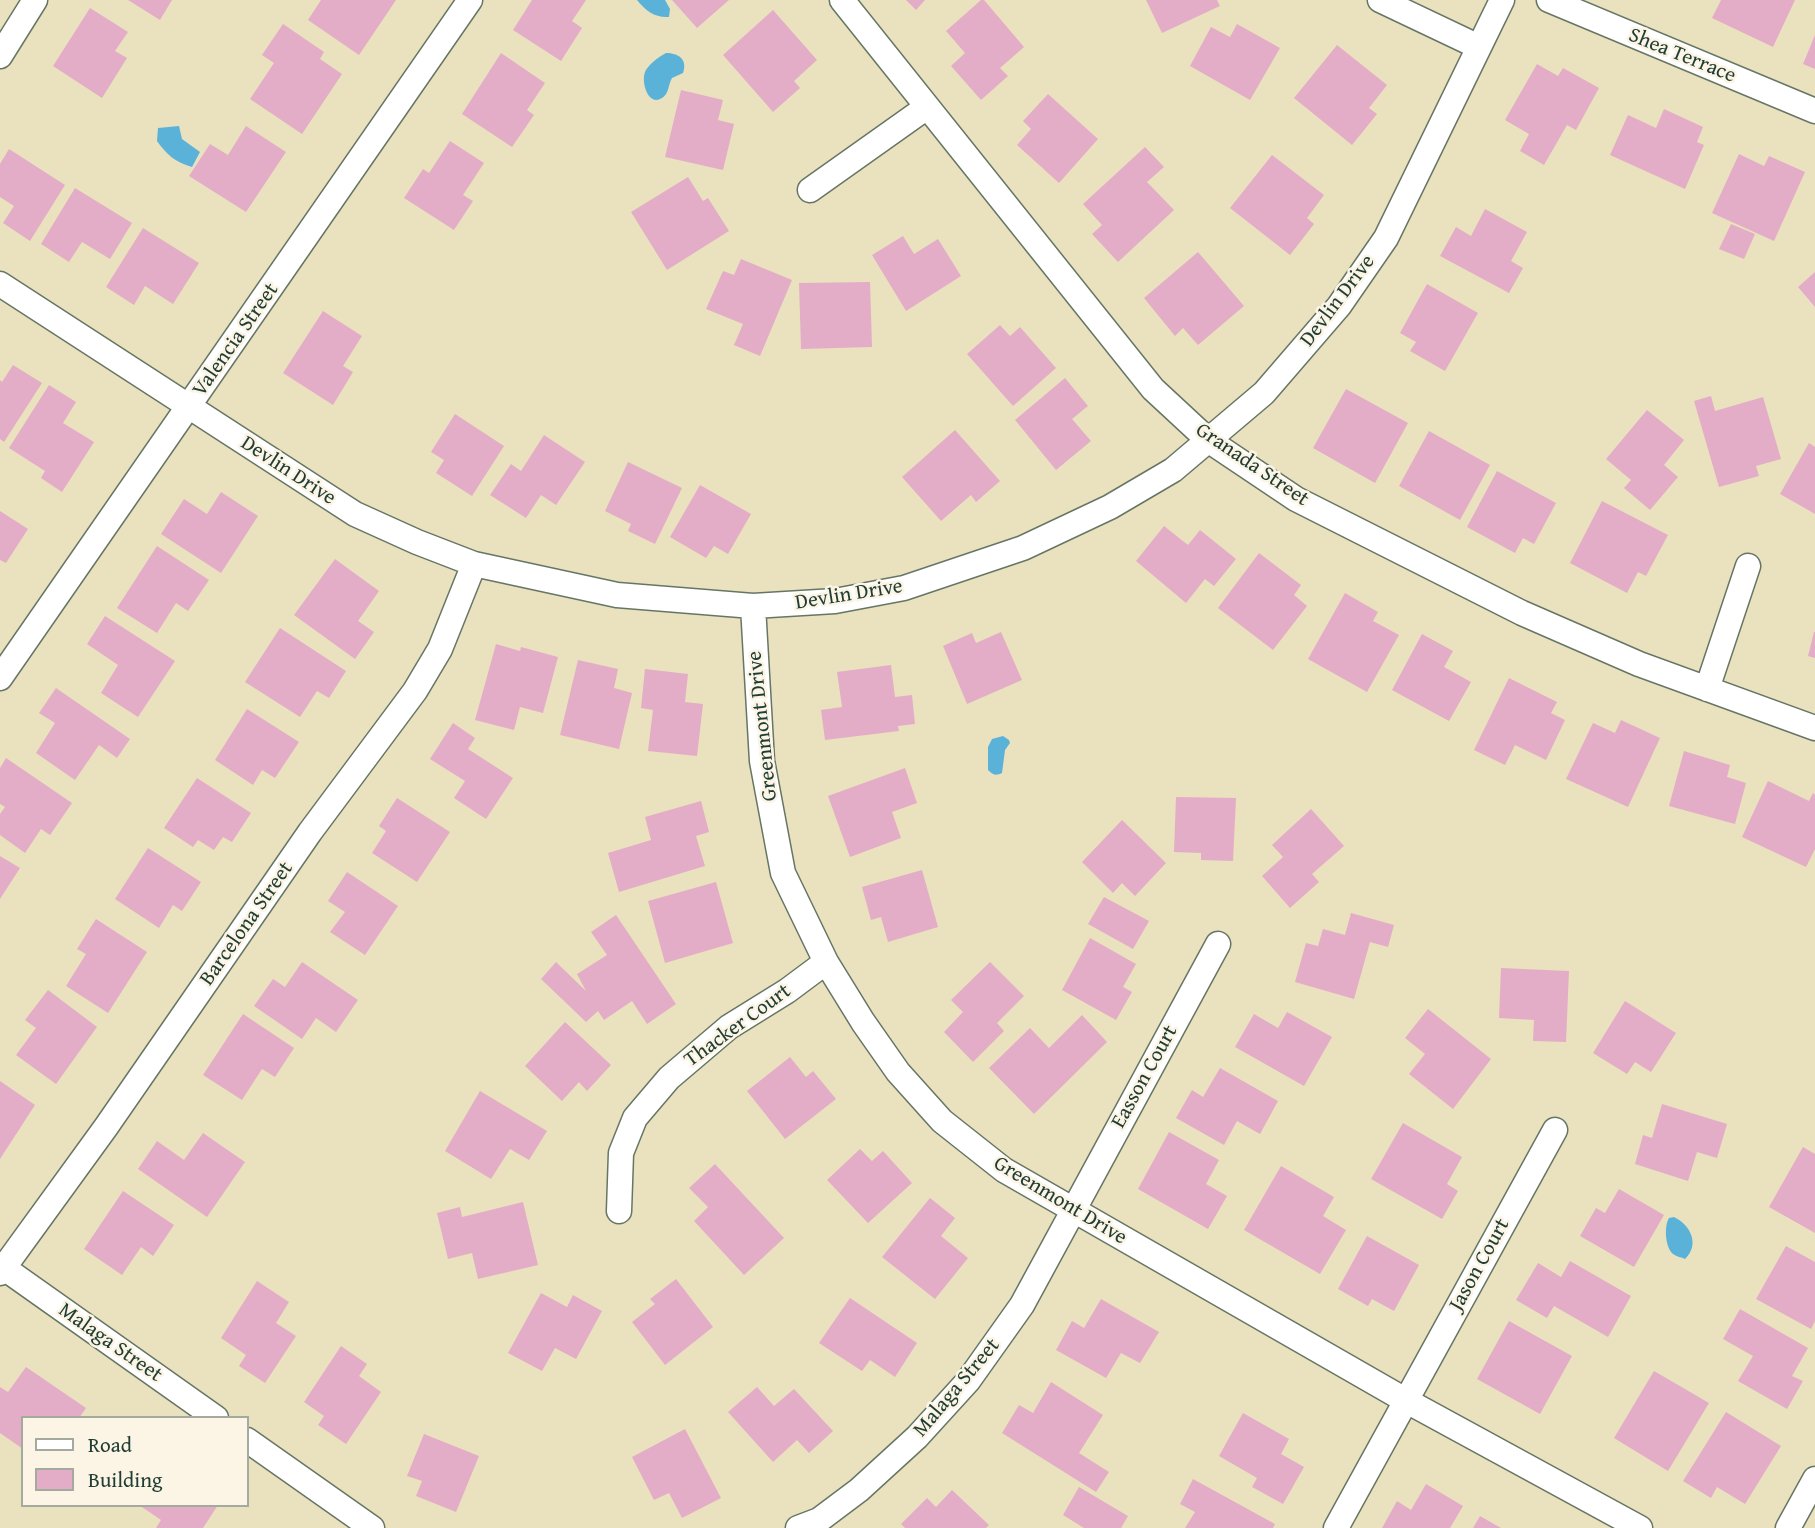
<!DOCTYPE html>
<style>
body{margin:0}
#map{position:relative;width:1815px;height:1528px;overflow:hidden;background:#eae1be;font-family:"Gentium Book Plus",serif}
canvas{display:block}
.legend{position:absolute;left:21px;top:1416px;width:228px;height:91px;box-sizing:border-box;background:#fcf5e5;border:2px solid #a4ab9e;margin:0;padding:9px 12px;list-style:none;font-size:21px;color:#1f3d34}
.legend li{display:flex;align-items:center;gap:14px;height:35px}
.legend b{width:35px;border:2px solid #a4ab9e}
</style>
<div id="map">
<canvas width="1815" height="1528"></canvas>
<ul class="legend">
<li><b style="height:9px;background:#fff"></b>Road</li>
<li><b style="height:19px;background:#e4adc7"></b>Building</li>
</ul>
</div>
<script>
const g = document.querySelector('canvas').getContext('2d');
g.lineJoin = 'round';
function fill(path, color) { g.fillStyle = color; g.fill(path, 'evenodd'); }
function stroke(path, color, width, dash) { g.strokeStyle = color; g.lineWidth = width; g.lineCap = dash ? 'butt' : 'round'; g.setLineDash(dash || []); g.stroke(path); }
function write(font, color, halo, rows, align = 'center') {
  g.font = font + ' "Gentium Book Plus",serif'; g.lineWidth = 5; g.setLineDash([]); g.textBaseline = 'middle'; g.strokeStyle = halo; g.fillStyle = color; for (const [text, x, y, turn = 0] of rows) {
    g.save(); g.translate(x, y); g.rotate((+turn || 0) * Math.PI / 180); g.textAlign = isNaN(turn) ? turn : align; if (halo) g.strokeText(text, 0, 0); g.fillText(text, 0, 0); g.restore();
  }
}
fill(new Path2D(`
 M 637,0 L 665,0 L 670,9 L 669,17 C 655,18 646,11 637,0 Z
 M 666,53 C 678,53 688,59 683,73 L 672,78 C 668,85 669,94 662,98 C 648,107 641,82 645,72 C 648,65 658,57 666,53 Z
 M 179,126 L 182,139 L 200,152 L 192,167 C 175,162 167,155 157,141 L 158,128 Z
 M 1003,736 L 1009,740 L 1010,743 L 1005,750 L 1002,773 C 996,776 993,775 988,770 L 988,747 L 992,739 Z
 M 1674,1217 C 1691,1225 1700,1245 1685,1259 C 1681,1257 1677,1257 1673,1254 C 1665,1247 1664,1226 1669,1218 Z`), '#5bb2d8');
fill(new Path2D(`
 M 128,0 L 172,0 L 160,20 Z
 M 321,0 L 396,0 L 359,55 L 308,20 Z
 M 532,0 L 586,0 L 572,21 L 582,28 L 561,61 L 513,30 Z
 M 672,0 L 729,0 L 697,28 Z
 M 906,0 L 925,0 L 916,10 Z
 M 981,0 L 984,0 L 1024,47 L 1000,68 L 1008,76 L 981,100 L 951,66 L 965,53 L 946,31 Z
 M 1146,0 L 1217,0 L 1220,6 L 1162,33 Z
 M 1721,0 L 1795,0 L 1773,47 L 1712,18 Z
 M 90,8 L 128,32 L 115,51 L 127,58 L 102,98 L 53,66 Z
 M 773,10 L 817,60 L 794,81 L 800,88 L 773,112 L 723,55 Z
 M 283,24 L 324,52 L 320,59 L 342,74 L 302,134 L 250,99 L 274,63 L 262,55 Z
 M 1237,24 L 1280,48 L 1250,100 L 1190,66 L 1211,27 L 1230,37 Z
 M 1815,35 L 1815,69 L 1803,64 Z
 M 1337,45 L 1387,85 L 1369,108 L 1377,114 L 1352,145 L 1294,98 Z
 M 501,53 L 545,83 L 527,110 L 534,115 L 512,147 L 462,114 Z
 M 1537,64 L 1558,76 L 1563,68 L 1599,88 L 1576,130 L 1567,125 L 1544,165 L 1520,151 L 1529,134 L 1505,120 Z
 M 681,90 L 723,100 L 718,120 L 734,124 L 723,170 L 665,157 Z
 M 1048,94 L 1098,139 L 1059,183 L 1017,145 L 1031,129 L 1023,121 Z
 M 1664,109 L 1703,127 L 1697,142 L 1704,145 L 1685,189 L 1610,155 L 1628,115 L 1656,128 Z
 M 246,126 L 286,152 L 246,212 L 189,176 L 210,144 L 228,155 Z
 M 450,141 L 484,163 L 463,195 L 473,201 L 454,230 L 404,198 L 423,169 L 429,173 Z
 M 1145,147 L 1164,167 L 1147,182 L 1174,210 L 1118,262 L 1092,234 L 1102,225 L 1083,204 Z
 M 9,149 L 65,185 L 30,241 L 3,223 L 14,206 L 0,197 L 0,164 Z
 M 1739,154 L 1764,166 L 1769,156 L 1805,172 L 1774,241 L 1712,213 Z
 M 1272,155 L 1324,195 L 1307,218 L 1314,224 L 1290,255 L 1230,208 Z
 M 688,177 L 703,201 L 708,198 L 729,231 L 667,270 L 631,212 Z
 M 75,188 L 132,223 L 110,259 L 82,242 L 69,262 L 41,244 Z
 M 1485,209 L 1527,232 L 1511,261 L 1523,268 L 1509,293 L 1440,256 L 1456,227 L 1471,236 Z
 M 1731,224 L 1755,234 L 1744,259 L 1719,249 Z
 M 143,228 L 199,263 L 173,304 L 145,286 L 134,305 L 106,287 Z
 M 903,236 L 914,254 L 938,239 L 961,276 L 906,311 L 872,255 Z
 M 1198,252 L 1244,306 L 1198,345 L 1183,328 L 1175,336 L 1144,298 Z
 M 741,259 L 792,280 L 760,356 L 734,345 L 743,324 L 706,309 L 723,271 L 734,275 Z
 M 1815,272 L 1815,307 L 1798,287 Z
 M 870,282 L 872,347 L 801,349 L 799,283 Z
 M 1427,284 L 1478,313 L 1445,371 L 1410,351 L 1416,342 L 1400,333 Z
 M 323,311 L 362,336 L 343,366 L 353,372 L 333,405 L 283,373 Z
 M 1000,325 L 1010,336 L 1020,327 L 1056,368 L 1013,406 L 967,354 Z
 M 13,365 L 42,383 L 4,442 L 0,439 L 0,380 L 2,382 Z
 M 1065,378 L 1088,406 L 1072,419 L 1091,441 L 1056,470 L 1015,420 Z
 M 49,385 L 76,402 L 63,423 L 94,442 L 62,492 L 41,478 L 45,471 L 9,448 Z
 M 1346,389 L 1408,423 L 1375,483 L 1313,448 Z
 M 1711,396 L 1715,411 L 1763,397 L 1781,459 L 1756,466 L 1759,476 L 1719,487 L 1694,401 Z
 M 1647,410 L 1684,440 L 1664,465 L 1678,477 L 1650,510 L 1624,488 L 1631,480 L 1606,459 Z
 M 455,414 L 504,446 L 472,496 L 436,473 L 444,460 L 431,452 Z
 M 955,430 L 1000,481 L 976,502 L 971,495 L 941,521 L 902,477 Z
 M 1429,431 L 1490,465 L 1460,520 L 1399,486 Z
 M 544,435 L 585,462 L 556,505 L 541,495 L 526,518 L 490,495 L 511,464 L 521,471 Z
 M 1809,443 L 1815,447 L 1815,514 L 1780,494 Z
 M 628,462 L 682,488 L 655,544 L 628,531 L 631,524 L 605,511 Z
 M 1497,471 L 1556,503 L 1534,544 L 1523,538 L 1515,553 L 1467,527 Z
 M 700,485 L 751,514 L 728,554 L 714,546 L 706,558 L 670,537 Z
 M 221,492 L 258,516 L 221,573 L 161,534 L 184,499 L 207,514 Z
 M 1602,501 L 1668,535 L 1646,576 L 1638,572 L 1627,593 L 1570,563 Z
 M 0,511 L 28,529 L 6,563 L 0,560 Z
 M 1164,526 L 1188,545 L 1200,530 L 1236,559 L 1214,586 L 1205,579 L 1186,603 L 1136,561 Z
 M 157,546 L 209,580 L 188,611 L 176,603 L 157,633 L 117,608 Z
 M 1259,553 L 1301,585 L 1294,595 L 1307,606 L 1273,650 L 1218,608 Z
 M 335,559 L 379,591 L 358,621 L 374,632 L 355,659 L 294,615 Z
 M 1345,593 L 1378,612 L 1373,621 L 1399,635 L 1367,692 L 1308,659 Z
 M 105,616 L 175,661 L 138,717 L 101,693 L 118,665 L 87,644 Z
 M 280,628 L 346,671 L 329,698 L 317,691 L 300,717 L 245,682 Z
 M 1001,632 L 1022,680 L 967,704 L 943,646 L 972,633 L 976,643 Z
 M 1814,632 L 1815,632 L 1815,658 L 1808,656 Z
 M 1422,634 L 1453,651 L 1444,667 L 1471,682 L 1449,721 L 1392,690 Z
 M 496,644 L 520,651 L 521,647 L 558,657 L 543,713 L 520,707 L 514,730 L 475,720 Z
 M 578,660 L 618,669 L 614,688 L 632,693 L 619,749 L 560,735 Z
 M 891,665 L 895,697 L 912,695 L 915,724 L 898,726 L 899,731 L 825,740 L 821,710 L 842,707 L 837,672 Z
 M 645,669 L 688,674 L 685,702 L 703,704 L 697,756 L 648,751 L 653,710 L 641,708 Z
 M 1509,678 L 1557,702 L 1551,713 L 1565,720 L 1546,760 L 1515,745 L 1505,765 L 1474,750 Z
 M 56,688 L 130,739 L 117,758 L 99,745 L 75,780 L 36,753 L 55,723 L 39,713 Z
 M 247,709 L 299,742 L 275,778 L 262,770 L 253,785 L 215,760 Z
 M 1621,720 L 1660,738 L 1628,807 L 1566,779 L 1593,723 L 1615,733 Z
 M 453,723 L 475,738 L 468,749 L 513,778 L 486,819 L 454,798 L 465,781 L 430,759 Z
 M 1684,751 L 1730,765 L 1727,777 L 1746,783 L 1735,824 L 1669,806 Z
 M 6,758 L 72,803 L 50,835 L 41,829 L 25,853 L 0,835 L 0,814 L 5,807 L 0,804 L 0,768 Z
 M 905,768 L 917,803 L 892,812 L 901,838 L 850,857 L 828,796 Z
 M 197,778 L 251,813 L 232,842 L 223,837 L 214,850 L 198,840 L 193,847 L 164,828 Z
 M 1768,781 L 1809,801 L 1813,793 L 1815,795 L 1815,849 L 1806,867 L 1742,837 Z
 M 1176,797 L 1236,798 L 1233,861 L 1201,860 L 1201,853 L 1174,852 Z
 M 397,798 L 450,832 L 417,882 L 372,853 L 386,831 L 379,826 Z
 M 701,801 L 709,832 L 696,836 L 705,866 L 619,892 L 608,853 L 651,840 L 645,817 Z
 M 1311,809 L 1344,846 L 1312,874 L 1319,882 L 1290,908 L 1262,876 L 1283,857 L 1272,845 Z
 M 1122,820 L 1166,863 L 1135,896 L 1122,883 L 1113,893 L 1082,862 Z
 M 148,848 L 201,882 L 182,911 L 173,905 L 159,928 L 115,899 Z
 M 0,856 L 20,868 L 0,899 Z
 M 922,870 L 938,927 L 888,942 L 881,917 L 871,920 L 862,887 Z
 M 347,872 L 398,906 L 365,955 L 330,932 L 345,912 L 328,901 Z
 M 716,882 L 733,943 L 665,963 L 648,901 Z
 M 1104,897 L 1149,921 L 1133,949 L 1088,924 Z
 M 1351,913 L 1394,925 L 1388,947 L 1370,942 L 1354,999 L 1295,982 L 1306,943 L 1318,946 L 1323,929 L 1345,935 Z
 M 616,915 L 676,1004 L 647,1024 L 632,1001 L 604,1020 L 598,1011 L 586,1022 L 541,979 L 556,962 L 586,991 L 577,974 L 607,955 L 591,932 Z
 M 96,919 L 147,952 L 108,1013 L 66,986 L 86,954 L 77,949 Z
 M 1090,938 L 1136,964 L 1123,987 L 1132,992 L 1116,1020 L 1062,990 Z
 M 302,962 L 358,1000 L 336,1032 L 316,1018 L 302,1039 L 254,1006 L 273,979 L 285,987 Z
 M 990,962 L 1024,996 L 997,1023 L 1004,1031 L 973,1062 L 944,1032 L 963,1012 L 951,1000 Z
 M 1501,968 L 1569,971 L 1566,1042 L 1533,1041 L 1534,1020 L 1499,1018 Z
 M 48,990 L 97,1027 L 56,1084 L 16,1055 L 36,1028 L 25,1020 Z
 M 1625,1001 L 1676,1033 L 1651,1072 L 1635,1062 L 1627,1074 L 1593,1053 Z
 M 1428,1009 L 1491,1059 L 1453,1109 L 1409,1074 L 1425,1054 L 1405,1038 Z
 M 1287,1012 L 1332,1037 L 1304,1086 L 1235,1047 L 1254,1014 L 1278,1028 Z
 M 243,1014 L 294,1048 L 275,1077 L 262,1069 L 242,1100 L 203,1075 Z
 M 1082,1015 L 1107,1042 L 1034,1114 L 989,1068 L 1030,1028 L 1049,1048 Z
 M 565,1022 L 611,1065 L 587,1091 L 579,1082 L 562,1101 L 525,1066 Z
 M 790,1057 L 806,1077 L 813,1071 L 836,1099 L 785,1139 L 747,1091 Z
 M 1220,1068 L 1278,1101 L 1260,1134 L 1237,1121 L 1224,1145 L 1176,1118 L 1192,1090 L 1203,1097 Z
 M 0,1081 L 35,1105 L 0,1159 Z
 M 480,1091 L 547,1131 L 529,1160 L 510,1149 L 491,1179 L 445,1151 Z
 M 1662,1104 L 1727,1124 L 1717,1158 L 1697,1152 L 1688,1181 L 1635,1164 L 1643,1135 L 1652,1138 Z
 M 1403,1123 L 1462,1157 L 1447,1184 L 1458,1191 L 1442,1219 L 1371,1179 Z
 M 1169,1132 L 1219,1160 L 1206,1184 L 1227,1196 L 1208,1229 L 1138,1189 Z
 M 203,1133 L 245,1162 L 207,1217 L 138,1169 L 157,1141 L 184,1160 Z
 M 1803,1147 L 1815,1154 L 1815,1233 L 1769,1207 Z
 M 860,1149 L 872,1161 L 883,1151 L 912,1183 L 868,1223 L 827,1180 Z
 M 715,1164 L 784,1238 L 744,1275 L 694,1221 L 708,1207 L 689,1188 Z
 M 1281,1166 L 1334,1197 L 1323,1216 L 1346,1230 L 1320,1274 L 1244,1230 Z
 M 1619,1189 L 1664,1215 L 1634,1267 L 1580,1236 L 1596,1208 L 1605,1213 Z
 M 123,1191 L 174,1225 L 153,1256 L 141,1247 L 122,1275 L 84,1249 Z
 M 930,1198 L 955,1218 L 941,1236 L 968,1258 L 935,1299 L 882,1257 Z
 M 523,1202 L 538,1265 L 478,1279 L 472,1253 L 448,1259 L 437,1213 L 460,1207 L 462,1217 Z
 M 1367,1236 L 1419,1265 L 1394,1311 L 1372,1299 L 1368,1306 L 1338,1289 Z
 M 1786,1246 L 1815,1262 L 1815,1321 L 1811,1329 L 1756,1299 Z
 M 1570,1261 L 1631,1296 L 1608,1337 L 1554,1306 L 1547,1318 L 1516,1300 L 1538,1263 L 1561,1277 Z
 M 676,1279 L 713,1327 L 665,1365 L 632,1322 L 655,1304 L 650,1299 Z
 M 257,1281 L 289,1302 L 276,1323 L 296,1336 L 265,1383 L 239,1366 L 246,1355 L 221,1338 Z
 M 541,1293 L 567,1307 L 573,1295 L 602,1311 L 576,1359 L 555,1348 L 542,1371 L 508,1353 Z
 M 850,1298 L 917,1343 L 895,1377 L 870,1360 L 862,1371 L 819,1343 Z
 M 1101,1299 L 1159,1332 L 1140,1363 L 1121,1353 L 1106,1378 L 1056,1350 L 1072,1321 L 1084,1328 Z
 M 1740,1309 L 1808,1348 L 1792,1376 L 1803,1381 L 1787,1409 L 1738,1381 L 1753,1356 L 1723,1339 Z
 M 1509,1321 L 1572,1356 L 1540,1414 L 1477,1379 Z
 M 341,1346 L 367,1364 L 359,1376 L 381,1392 L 346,1444 L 318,1425 L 324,1416 L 304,1402 Z
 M 26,1367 L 86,1408 L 79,1418 L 23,1418 L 23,1449 L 0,1433 L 0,1387 L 8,1392 Z
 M 1654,1371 L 1709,1403 L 1668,1471 L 1614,1438 Z
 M 1051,1382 L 1103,1415 L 1079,1453 L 1109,1472 L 1096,1492 L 1002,1433 L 1019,1405 L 1033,1413 Z
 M 757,1387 L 774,1406 L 794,1389 L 833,1431 L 809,1453 L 797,1440 L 773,1462 L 728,1412 Z
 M 1726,1412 L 1781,1446 L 1745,1504 L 1717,1487 L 1711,1498 L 1683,1481 Z
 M 1243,1413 L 1289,1439 L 1281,1454 L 1304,1467 L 1283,1504 L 1252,1487 L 1257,1478 L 1219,1456 Z
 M 685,1429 L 721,1498 L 682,1518 L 669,1493 L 654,1500 L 632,1457 Z
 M 424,1434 L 479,1456 L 456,1512 L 416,1496 L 422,1481 L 407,1476 Z
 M 1193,1479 L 1275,1524 L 1273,1528 L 1185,1528 L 1195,1512 L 1180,1504 Z
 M 1426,1484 L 1463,1506 L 1450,1528 L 1382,1528 L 1397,1501 L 1411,1510 Z
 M 1079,1487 L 1128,1516 L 1121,1528 L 1084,1528 L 1063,1515 Z
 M 952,1490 L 989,1525 L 986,1528 L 905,1528 L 901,1524 L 927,1498 L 936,1507 Z
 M 139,1505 L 218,1505 L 203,1528 L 156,1528 L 161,1520 Z
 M 1480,1516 L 1501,1528 L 1473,1528 Z`), '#e4adc7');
const street = new Path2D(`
 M 842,0 L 1153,389 L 1208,440 L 1296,499 L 1522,613 L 1639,664 L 1815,728
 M 1380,0 L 1479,47
 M 1549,0 L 1815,111
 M 0,56 L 35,0
 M 810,190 L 927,107
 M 0,284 L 355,514 L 417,542 L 474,564 L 617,595 L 753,606 L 835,601 L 904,588 L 1023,548 L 1110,507 L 1173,470 L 1264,393 L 1339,306 L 1386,238 L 1502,0
 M 753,606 L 762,761 L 783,873 L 826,962 L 863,1022 L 898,1072 L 942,1121 L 1004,1170 L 1405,1400 L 1640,1528
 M 0,678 L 470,0
 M 1707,689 L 1748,566
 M 619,1211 L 621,1153 L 635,1118 L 669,1078 L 729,1027 L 787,991 L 826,962
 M 4,1268 L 216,1418
 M 0,1273 L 106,1127 L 310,832 L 415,691 L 440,649 L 474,564
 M 247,1440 L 372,1528
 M 798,1528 L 819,1520 L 859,1490 L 917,1437 L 968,1381 L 1022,1305 L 1218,944
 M 1336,1528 L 1555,1130
 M 1788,1528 L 1815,1479`);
stroke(street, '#667664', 27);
stroke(street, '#fff', 24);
write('21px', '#1f3d34', '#fcf5e5', [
 ["Shea Terrace",1682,56,22],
 ["Devlin Drive",1338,301,-53],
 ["Valencia Street",236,340,-55],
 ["Granada Street",1252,465,34],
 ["Devlin Drive",288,471,33],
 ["Devlin Drive",849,595,-9],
 ["Greenmont Drive",763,726,-96],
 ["Barcelona Street",247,924,-55],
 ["Thacker Court",738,1026,-36],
 ["Easson Court",1145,1077,-61],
 ["Greenmont Drive",1060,1201,31],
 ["Jason Court",1480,1265,-61],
 ["Malaga Street",110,1343,35],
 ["Malaga Street",957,1388,-50]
]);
</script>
